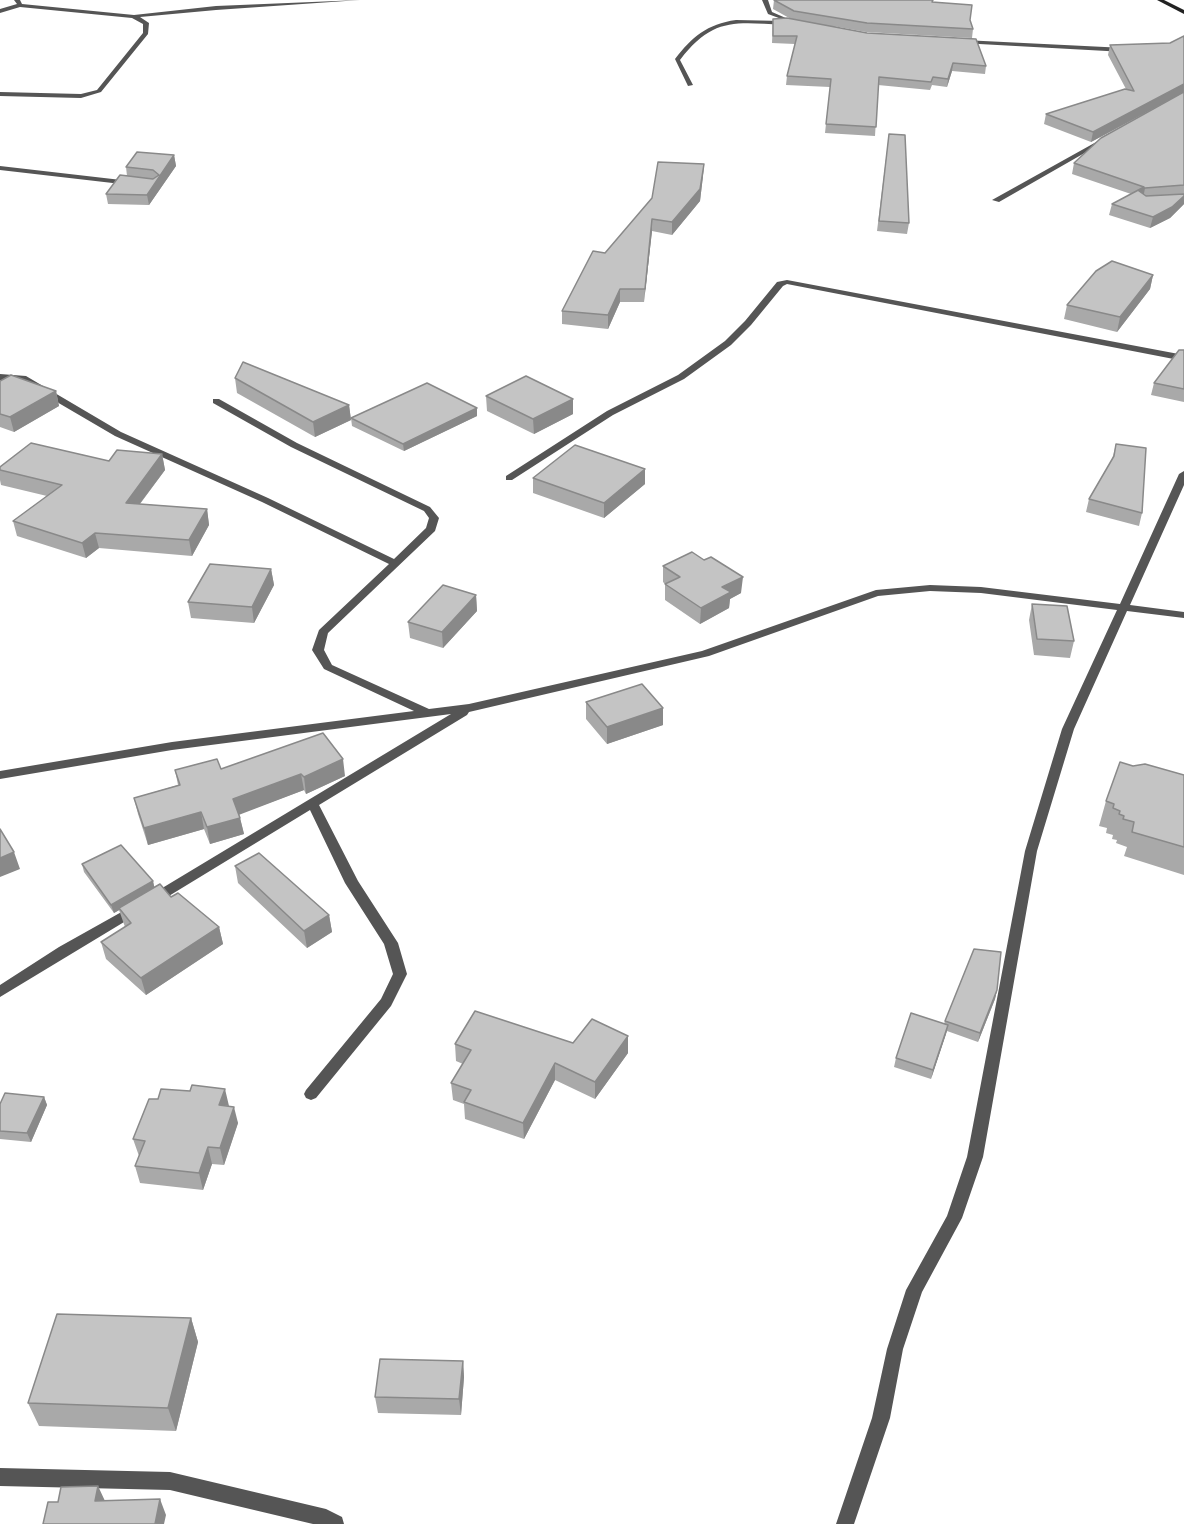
<!DOCTYPE html>
<style>
body{margin:0}
canvas{display:block;background:#fff}
</style>
<canvas width="1184" height="1524"></canvas>
<script>
const g = document.querySelector('canvas').getContext('2d');
g.lineJoin = 'round';
function fill(path, color) { g.fillStyle = color; g.fill(path, 'evenodd'); }
function stroke(path, color, width, dash) { g.strokeStyle = color; g.lineWidth = width; g.lineCap = dash ? 'butt' : 'round'; g.setLineDash(dash || []); g.stroke(path); }
fill(new Path2D(`
 M 14,0 L 20,0 L 22,4 L 134,15 L 216,6 L 360,0 L 216,10 L 140,17 L 149,23 L 148,34 L 101,92 L 81,98 L 0,96 L 0,92 L 81,94 L 97,90 L 143,33 L 143,24 L 132,18 L 20,7 L 0,13 L 0,9 L 17,4 Z
 M 762,0 L 768,0 L 772,12 L 795,22 L 795,24 L 768,14 Z
 M 736,20 L 783,21 L 786,23 L 783,25 C 734,22 712,18 680,60 L 693,85 L 688,86 L 675,59 C 692,37 707,24 736,20 Z
 M 963,40 L 1125,48 L 1128,50 L 1125,52 L 961,43 Z
 M 1107,136 L 1110,138 L 1109,139 L 999,202 L 992,200 Z
 M 0,166 L 130,181 L 134,183 L 130,185 L 0,170 Z
 M 787,280 L 1184,355 L 1184,361 L 787,284 L 783,286 L 751,325 L 731,345 L 684,379 L 613,415 L 512,480 L 506,480 L 506,476 L 607,411 L 678,375 L 725,341 L 745,321 L 777,282 Z
 M 0,374 L 26,376 L 121,432 L 268,498 L 394,559 L 426,528 L 429,518 L 424,511 L 291,447 L 213,403 L 213,399 L 219,399 L 297,443 L 430,507 L 439,518 L 435,531 L 328,633 L 324,650 L 332,665 L 429,709 L 469,704 L 702,651 L 876,590 L 930,585 L 981,587 L 1120,604 L 1179,474 L 1184,471 L 1184,485 L 1130,605 L 1184,612 L 1184,618 L 1127,611 L 1074,729 L 1037,851 L 983,1157 L 962,1218 L 922,1292 L 903,1349 L 890,1418 L 854,1524 L 836,1524 L 872,1418 L 887,1349 L 906,1290 L 947,1216 L 967,1157 L 1025,851 L 1062,729 L 1117,610 L 981,593 L 930,591 L 878,596 L 709,656 L 469,712 L 467,715 L 319,805 L 358,881 L 398,943 L 407,974 L 391,1006 L 316,1098 L 311,1100 L 306,1098 L 304,1094 L 306,1090 L 381,999 L 393,974 L 384,944 L 345,883 L 310,810 L 159,902 L 149,902 L 147,899 L 149,896 L 451,714 L 172,750 L 0,779 L 0,771 L 172,742 L 414,711 L 324,669 L 312,650 L 319,630 L 389,564 L 262,502 L 115,436 L 21,381 L 0,380 Z
 M 134,905 L 139,907 L 141,910 L 139,913 L 0,997 L 0,985 L 59,947 Z
 M 0,1468 L 170,1472 L 326,1509 L 342,1517 L 344,1524 L 313,1524 L 170,1490 L 0,1486 Z`), '#555');
fill(new Path2D(`
 M 1157,0 L 1164,0 L 1184,10 L 1184,14 Z`), '#222');
fill(new Path2D(`
 M 774,0 L 933,2 L 970,20 L 973,29 L 972,38 L 866,32 L 833,26 L 986,66 L 985,74 L 952,71 L 947,87 L 932,85 L 930,90 L 878,85 L 875,136 L 825,133 L 830,87 L 786,85 L 787,76 L 795,44 L 772,43 L 773,19 L 791,19 L 773,9 Z
 M 1184,36 L 1184,204 L 1170,218 L 1150,228 L 1109,215 L 1112,204 L 1131,194 L 1072,174 L 1074,163 L 1157,107 L 1091,142 L 1044,124 L 1046,114 L 1126,89 L 1108,55 L 1110,45 L 1170,43 Z
 M 889,134 L 909,223 L 907,234 L 877,231 Z
 M 174,155 L 176,166 L 149,205 L 108,204 L 106,194 L 127,176 L 126,167 Z
 M 704,164 L 703,176 L 700,201 L 672,235 L 652,231 L 644,302 L 620,302 L 608,329 L 562,324 L 562,311 L 605,253 Z
 M 1153,275 L 1150,289 L 1117,332 L 1064,319 L 1067,305 Z
 M 1184,349 L 1184,402 L 1151,395 L 1154,383 L 1184,350 Z
 M 235,378 L 349,405 L 351,420 L 315,437 L 237,393 Z
 M 0,381 L 56,391 L 59,406 L 14,432 L 0,427 Z
 M 486,396 L 573,414 L 534,434 L 487,411 Z
 M 477,408 L 477,416 L 404,451 L 352,426 L 351,418 Z
 M 1116,444 L 1142,513 L 1139,526 L 1086,512 L 1089,499 L 1112,460 Z
 M 162,454 L 165,470 L 140,504 L 207,509 L 209,525 L 192,556 L 99,548 L 86,558 L 17,536 L 13,521 L 47,496 L 1,485 L 0,480 L 0,467 L 109,461 Z
 M 645,469 L 645,484 L 604,518 L 533,493 L 533,478 Z
 M 663,566 L 741,593 L 730,599 L 729,608 L 700,624 L 665,600 L 665,584 L 663,582 Z
 M 271,569 L 274,585 L 254,623 L 191,618 L 188,602 Z
 M 476,595 L 477,611 L 443,648 L 410,638 L 408,622 Z
 M 1032,604 L 1074,641 L 1070,658 L 1034,655 L 1029,620 Z
 M 586,702 L 663,725 L 607,744 L 586,719 Z
 M 1133,766 L 1184,775 L 1184,875 L 1124,856 L 1127,847 L 1116,843 L 1117,840 L 1112,839 L 1113,835 L 1106,833 L 1107,828 L 1099,826 L 1106,801 Z
 M 221,769 L 345,776 L 306,794 L 304,790 L 239,814 L 244,834 L 210,844 L 204,829 L 148,845 L 138,814 L 134,798 L 178,785 L 175,770 Z
 M 82,864 L 153,881 L 154,888 L 171,897 L 219,927 L 223,944 L 146,995 L 106,959 L 101,942 L 125,927 L 119,910 L 114,913 L 84,872 Z
 M 235,866 L 329,915 L 332,932 L 307,948 L 238,883 Z
 M 997,990 L 995,999 L 978,1042 L 947,1031 L 931,1079 L 894,1067 L 896,1058 L 944,1024 L 945,1021 Z
 M 628,1036 L 628,1053 L 595,1099 L 555,1080 L 524,1139 L 465,1119 L 464,1104 L 453,1100 L 451,1083 L 463,1064 L 456,1061 L 455,1044 L 573,1043 Z
 M 44,1097 L 47,1105 L 31,1142 L 0,1139 L 0,1104 Z
 M 158,1099 L 229,1106 L 238,1123 L 224,1165 L 212,1164 L 203,1190 L 140,1183 L 135,1166 L 139,1156 L 133,1139 Z
 M 191,1318 L 198,1342 L 176,1431 L 39,1426 L 28,1403 Z
 M 463,1361 L 464,1377 L 461,1415 L 378,1413 L 375,1397 Z`), '#a9a9a9');
fill(new Path2D(`
 M 953,63 L 952,71 L 947,87 L 948,79 Z
 M 1184,84 L 1184,92 L 1091,142 L 1093,132 Z
 M 174,155 L 176,166 L 149,205 L 147,195 Z
 M 704,164 L 703,176 L 700,201 L 672,235 L 672,222 Z
 M 1145,188 L 1143,199 L 1139,191 Z
 M 1184,196 L 1184,204 L 1170,218 L 1150,228 L 1153,217 Z
 M 652,219 L 652,231 L 644,302 L 645,289 Z
 M 1153,275 L 1150,289 L 1117,332 L 1120,317 Z
 M 620,289 L 620,302 L 608,329 L 608,315 Z
 M 56,391 L 59,406 L 14,432 L 10,417 Z
 M 573,399 L 573,414 L 534,434 L 533,419 Z
 M 349,405 L 351,420 L 315,437 L 313,422 Z
 M 477,408 L 477,416 L 404,451 L 403,444 Z
 M 162,454 L 165,470 L 129,518 L 126,503 Z
 M 645,469 L 645,484 L 604,518 L 604,503 Z
 M 207,509 L 209,525 L 192,556 L 189,540 Z
 M 95,533 L 99,548 L 86,558 L 82,543 Z
 M 271,569 L 274,585 L 254,623 L 252,607 Z
 M 743,577 L 741,593 L 730,599 L 729,608 L 700,624 L 701,608 L 722,587 Z
 M 476,595 L 477,611 L 443,648 L 442,632 Z
 M 663,708 L 663,725 L 607,744 L 607,727 Z
 M 343,759 L 345,776 L 306,794 L 304,777 Z
 M 301,774 L 304,790 L 236,816 L 233,799 Z
 M 201,812 L 204,829 L 148,845 L 144,828 Z
 M 240,818 L 244,834 L 210,844 L 207,827 Z
 M 14,852 L 20,869 L 0,877 L 0,858 Z
 M 153,881 L 155,890 L 114,913 L 111,905 Z
 M 329,915 L 332,932 L 307,948 L 304,931 Z
 M 219,927 L 223,944 L 146,995 L 141,978 Z
 M 997,990 L 995,999 L 978,1042 L 980,1033 Z
 M 948,1025 L 946,1034 L 931,1079 L 933,1070 Z
 M 628,1036 L 628,1053 L 595,1099 L 595,1082 Z
 M 555,1063 L 555,1080 L 524,1139 L 523,1123 Z
 M 225,1089 L 229,1106 L 219,1105 Z
 M 44,1097 L 47,1105 L 31,1142 L 27,1133 Z
 M 234,1107 L 238,1123 L 224,1165 L 220,1148 Z
 M 208,1147 L 212,1164 L 203,1190 L 199,1173 Z
 M 191,1318 L 198,1342 L 176,1431 L 168,1408 Z
 M 463,1361 L 464,1377 L 461,1415 L 459,1399 Z
 M 98,1486 L 105,1501 L 95,1501 Z
 M 160,1499 L 166,1515 L 164,1524 L 155,1524 Z`), '#898989');
const building = new Path2D(`
 M 774,0 L 933,0 L 932,2 L 972,5 L 970,20 L 973,29 L 867,23 L 794,11 Z
 M 787,18 L 867,33 L 976,39 L 986,66 L 953,63 L 948,79 L 933,77 L 931,82 L 879,77 L 876,127 L 826,124 L 831,79 L 787,76 L 797,36 L 773,36 L 773,19 Z
 M 1184,36 L 1184,84 L 1093,132 L 1046,114 L 1125,89 L 1134,91 L 1110,45 L 1170,43 Z
 M 1184,92 L 1184,185 L 1145,188 L 1139,191 L 1146,196 L 1184,194 L 1184,196 L 1172,207 L 1153,217 L 1112,204 L 1144,187 L 1074,163 L 1101,138 Z
 M 889,134 L 905,135 L 909,223 L 879,221 Z
 M 137,152 L 174,155 L 147,195 L 106,194 L 120,175 L 153,179 L 159,175 L 153,170 L 126,167 Z
 M 658,162 L 704,164 L 700,189 L 672,222 L 652,219 L 645,289 L 620,289 L 608,315 L 562,311 L 593,251 L 605,253 L 652,198 Z
 M 1112,261 L 1153,275 L 1120,317 L 1067,305 L 1096,271 Z
 M 1179,350 L 1184,350 L 1184,389 L 1154,383 Z
 M 243,362 L 349,405 L 313,422 L 235,378 Z
 M 11,375 L 56,391 L 10,417 L 0,414 L 0,381 Z
 M 526,376 L 573,399 L 533,419 L 486,396 Z
 M 427,383 L 477,408 L 403,444 L 351,418 Z
 M 31,443 L 109,461 L 117,450 L 162,454 L 126,503 L 207,509 L 189,540 L 95,533 L 82,543 L 13,521 L 62,485 L 0,470 L 0,467 Z
 M 1116,444 L 1146,448 L 1142,513 L 1089,499 L 1114,456 Z
 M 575,445 L 645,469 L 604,503 L 533,478 Z
 M 692,552 L 704,560 L 711,557 L 743,577 L 722,587 L 731,592 L 701,608 L 665,584 L 680,577 L 663,566 Z
 M 210,564 L 271,569 L 252,607 L 188,602 Z
 M 443,585 L 476,595 L 442,632 L 408,622 Z
 M 1032,604 L 1067,606 L 1074,641 L 1037,639 Z
 M 642,684 L 663,708 L 607,727 L 586,702 Z
 M 323,733 L 343,759 L 304,777 L 301,774 L 233,799 L 240,818 L 207,827 L 201,812 L 144,828 L 134,798 L 180,785 L 175,770 L 217,759 L 221,769 Z
 M 1120,762 L 1133,766 L 1145,764 L 1184,775 L 1184,847 L 1132,832 L 1134,822 L 1123,819 L 1124,816 L 1119,814 L 1120,811 L 1113,808 L 1114,804 L 1106,801 Z
 M 0,829 L 14,852 L 0,858 Z
 M 121,845 L 153,881 L 111,905 L 82,864 Z
 M 259,853 L 329,915 L 304,931 L 235,866 Z
 M 160,884 L 171,897 L 178,893 L 219,927 L 141,978 L 101,942 L 131,923 L 119,908 Z
 M 974,949 L 1001,952 L 997,990 L 980,1033 L 945,1021 Z
 M 475,1011 L 573,1043 L 592,1019 L 628,1036 L 595,1082 L 555,1063 L 523,1123 L 464,1102 L 471,1090 L 451,1083 L 471,1050 L 455,1044 Z
 M 911,1013 L 948,1025 L 933,1070 L 896,1058 Z
 M 192,1085 L 225,1089 L 219,1105 L 234,1107 L 220,1148 L 208,1147 L 199,1173 L 135,1166 L 145,1141 L 133,1139 L 149,1099 L 158,1099 L 161,1089 L 190,1091 Z
 M 5,1093 L 44,1097 L 27,1133 L 0,1131 L 0,1104 Z
 M 57,1314 L 191,1318 L 168,1408 L 28,1403 Z
 M 380,1359 L 463,1361 L 459,1399 L 375,1397 Z
 M 98,1486 L 95,1501 L 160,1499 L 155,1524 L 43,1524 L 48,1502 L 58,1502 L 61,1487 Z`);
fill(building, '#c4c4c4');
stroke(building, '#898989', 1.5);
</script>
